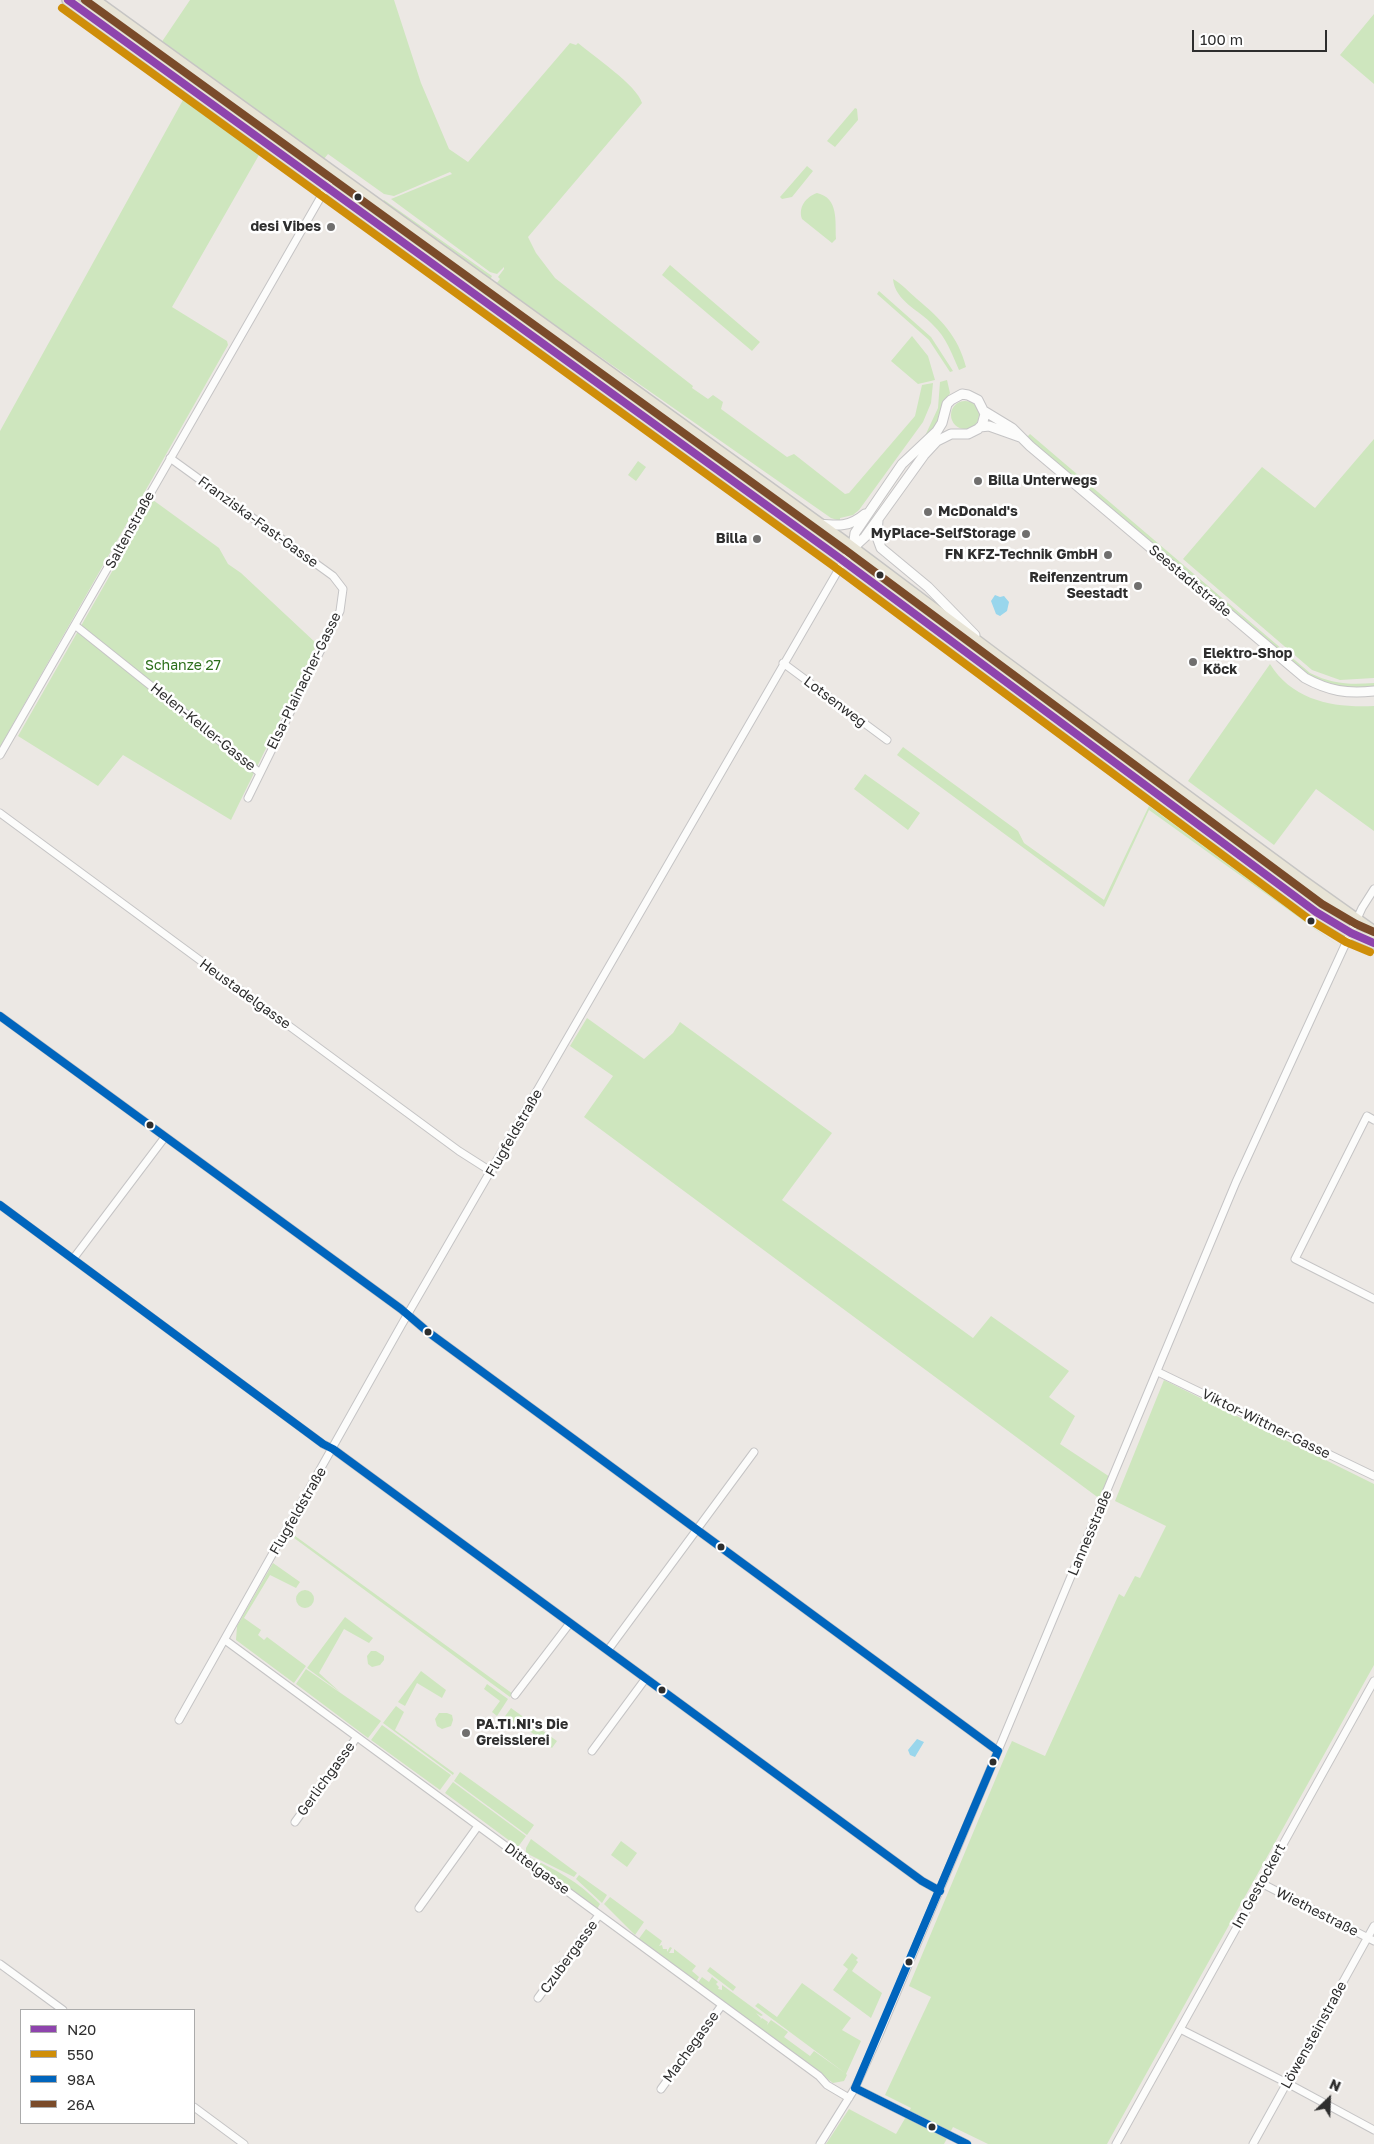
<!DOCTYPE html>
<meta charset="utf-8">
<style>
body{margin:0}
#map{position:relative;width:1374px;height:2144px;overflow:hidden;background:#ece8e4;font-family:"Golos Text",sans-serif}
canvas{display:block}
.legend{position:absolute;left:20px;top:2009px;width:175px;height:115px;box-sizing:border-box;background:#fff;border:1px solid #ababab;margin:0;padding:6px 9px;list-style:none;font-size:15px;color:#2e2e2e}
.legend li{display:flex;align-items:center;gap:10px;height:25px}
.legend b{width:25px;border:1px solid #ababab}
.north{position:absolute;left:1304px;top:2074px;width:50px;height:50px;-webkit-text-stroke:4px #fff;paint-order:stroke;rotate:24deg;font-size:14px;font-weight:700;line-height:20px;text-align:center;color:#2e2e2e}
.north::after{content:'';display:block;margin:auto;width:18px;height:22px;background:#2e2e2e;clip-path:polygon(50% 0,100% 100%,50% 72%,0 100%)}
.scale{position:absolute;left:1192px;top:30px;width:135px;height:22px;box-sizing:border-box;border:2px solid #2e2e2e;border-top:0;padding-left:6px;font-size:15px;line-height:18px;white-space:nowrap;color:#2e2e2e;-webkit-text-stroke:4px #fff;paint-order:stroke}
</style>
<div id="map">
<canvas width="1374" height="2144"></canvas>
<ul class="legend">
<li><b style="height:6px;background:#8e44ad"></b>N20</li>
<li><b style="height:6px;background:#cf8e09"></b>550</li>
<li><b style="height:6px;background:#0065bd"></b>98A</li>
<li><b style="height:6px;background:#7a4b2a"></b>26A</li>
</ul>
<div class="north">N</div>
<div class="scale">100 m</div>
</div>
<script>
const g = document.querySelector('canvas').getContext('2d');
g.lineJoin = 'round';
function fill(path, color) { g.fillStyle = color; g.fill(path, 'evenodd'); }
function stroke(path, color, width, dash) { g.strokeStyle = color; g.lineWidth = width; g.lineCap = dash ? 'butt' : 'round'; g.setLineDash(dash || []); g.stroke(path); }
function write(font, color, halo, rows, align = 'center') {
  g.font = font + ' "Golos Text",sans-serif'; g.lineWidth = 5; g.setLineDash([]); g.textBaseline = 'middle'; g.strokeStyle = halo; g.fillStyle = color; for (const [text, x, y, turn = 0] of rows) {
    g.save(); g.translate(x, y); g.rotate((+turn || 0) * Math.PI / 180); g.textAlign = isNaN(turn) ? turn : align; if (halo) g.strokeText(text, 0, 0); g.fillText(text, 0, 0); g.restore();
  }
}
fill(new Path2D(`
 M 75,0 L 85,0 L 318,168 L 315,173 Z
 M 190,0 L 394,0 L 421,83 L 449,149 L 468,162 L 570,43 L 576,45 L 578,43 C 593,56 637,85 642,103 L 528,237 L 536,253 L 555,278 L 693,386 L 692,388 L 708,399 L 713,395 L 723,402 L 721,409 L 787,457 L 794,454 L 845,494 L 849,493 L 915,416 L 922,385 L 933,383 L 931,403 L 923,422 L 859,510 L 853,515 L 840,518 L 840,521 L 831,518 L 496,284 L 500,279 L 498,277 L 504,269 L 504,267 L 497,274 L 490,272 L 391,199 L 452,174 L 450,172 L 394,196 L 384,194 L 328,154 L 323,160 L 161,43 Z
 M 1374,14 L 1374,84 L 1340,55 Z
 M 178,86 L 254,141 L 259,150 L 176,89 Z
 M 183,100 L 259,155 L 172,307 L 227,341 L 228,345 L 0,747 L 0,431 Z
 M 855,108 L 857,109 L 858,120 L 835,147 L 827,141 Z
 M 807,166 L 813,171 L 792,197 L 782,199 L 780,197 Z
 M 817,193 C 839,198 835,221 836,239 L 832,243 L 802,219 C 798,207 806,197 817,193 Z
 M 384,200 L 492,276 L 490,280 L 382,202 Z
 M 381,218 L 411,235 L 670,424 L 669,426 L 636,406 L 379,219 Z
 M 670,265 L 760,342 L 752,351 L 662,275 Z
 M 893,279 C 902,284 909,292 917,299 C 941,319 958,336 966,367 L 959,370 C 952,354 946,337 933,325 C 919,310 895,301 893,279 Z
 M 879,291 L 931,337 L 953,371 L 950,372 L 929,340 L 877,294 Z
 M 912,336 L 928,356 L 935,380 L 918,384 L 891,361 Z
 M 531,342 L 616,404 L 613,407 L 530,345 Z
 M 947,380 L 950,393 C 948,397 946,400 944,404 C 938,419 941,426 925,436 L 938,408 L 940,382 Z
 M951 415a14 14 0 1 1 28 0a14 14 0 1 1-28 0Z
 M 623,409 L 706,470 L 706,473 L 621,412 Z
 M 1030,434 L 1310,673 C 1332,684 1350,685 1374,683 L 1374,687 C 1342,689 1322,685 1296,667 L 1027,437 Z
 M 1374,439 L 1374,678 L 1340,680 L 1312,670 L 1183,559 L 1262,467 L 1315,508 Z
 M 638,461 L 646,467 L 636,481 L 628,475 Z
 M 153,500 L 219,548 L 228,564 L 241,573 L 317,644 L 231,820 L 123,755 L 98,786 L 18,736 Z
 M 760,510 L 824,556 L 822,560 L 756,512 Z
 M 861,566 L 924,612 L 944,624 L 1260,859 L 1332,909 L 1330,911 L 1270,871 L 859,570 Z
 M 1270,664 C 1293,701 1334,708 1374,706 L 1374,831 L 1316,789 L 1274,845 L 1188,781 Z
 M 1002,688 L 1055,727 L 1051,729 L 1000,691 Z
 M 903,747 L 1018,831 L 1024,843 L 1104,900 L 1149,806 L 1340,947 L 1149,810 L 1104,907 L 897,755 Z
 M 865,774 L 920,813 L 908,830 L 854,789 Z
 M 1155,801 L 1292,901 L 1290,904 L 1152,802 Z
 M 587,1018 L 644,1059 L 673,1033 L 680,1022 L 832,1133 L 782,1200 L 973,1338 L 991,1316 L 1069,1371 L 1049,1397 L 1075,1416 L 1060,1444 L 1110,1477 L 1100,1499 L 584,1117 L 613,1076 L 570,1046 Z
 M 1164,1380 L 1374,1484 L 1374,1665 L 1107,2144 L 988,2144 L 953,2127 L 944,2144 L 826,2144 L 849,2109 L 896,2134 L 911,2108 L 885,2095 L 931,1997 L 909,1986 L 1006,1754 L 1012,1741 L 1045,1756 L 1119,1594 L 1124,1597 L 1135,1576 L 1140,1578 L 1166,1526 L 1115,1501 Z
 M 291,1533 L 513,1694 L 510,1697 L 290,1535 Z
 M 273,1563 L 300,1582 L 296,1588 L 270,1575 L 244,1618 L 261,1630 L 258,1635 L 264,1640 L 267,1637 L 306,1666 L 294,1683 L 236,1640 L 237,1626 Z
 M296 1599a9 9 0 1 1 18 0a9 9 0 1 1-18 0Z
 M 345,1617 L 373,1638 L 369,1643 L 344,1629 L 319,1673 L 340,1692 L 307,1668 Z
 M 371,1651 L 376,1651 L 384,1656 L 384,1660 L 380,1665 L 372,1667 L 368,1664 L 367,1656 Z
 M 306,1669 L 381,1721 L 368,1738 L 296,1684 Z
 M 421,1671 L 446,1690 L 442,1698 L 417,1683 L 405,1706 L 398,1702 Z
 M 487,1684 L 508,1699 L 497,1716 L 492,1712 L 500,1701 L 484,1689 Z
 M 396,1706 L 404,1712 L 395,1730 L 454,1773 L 453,1775 L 383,1723 Z
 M 511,1708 L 557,1741 L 552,1748 L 515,1720 L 511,1725 L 503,1719 Z
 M 439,1713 L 447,1713 L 452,1715 L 453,1720 L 451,1726 L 442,1729 L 437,1726 L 435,1719 Z
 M 382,1725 L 451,1775 L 440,1790 L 371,1740 Z
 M 460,1772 L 534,1825 L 527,1835 L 454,1781 Z
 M 453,1782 L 526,1836 L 518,1847 L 445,1793 Z
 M 531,1839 L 577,1873 L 574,1877 L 526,1853 L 526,1848 Z
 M 621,1841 L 637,1853 L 627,1867 L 611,1855 Z
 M 527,1856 C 555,1869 579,1882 600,1904 L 597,1909 L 532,1862 Z
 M 579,1875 L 607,1895 L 602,1903 L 576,1879 Z
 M 610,1897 L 644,1922 L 635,1935 L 604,1904 Z
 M 646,1929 L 662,1941 L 659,1946 L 662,1945 L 663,1949 L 667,1949 L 667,1952 L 670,1947 L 672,1948 L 669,1953 L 674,1953 L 674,1949 L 696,1966 L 692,1971 L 699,1977 L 696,1982 L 638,1940 Z
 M 852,1953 L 858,1958 L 856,1960 L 858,1962 L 852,1971 L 882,1993 L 871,2018 L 833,1990 L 848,1969 L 843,1965 Z
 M 710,1967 L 736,1987 L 733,1991 L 707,1971 Z
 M 702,1977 L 709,1982 L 712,1977 L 718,1982 L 716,1984 L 719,1987 L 718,1989 L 722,1990 L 722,1985 L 763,2015 L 761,2016 L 756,2013 L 761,2018 L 760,2020 L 762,2018 L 768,2022 L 767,2025 L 771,2020 L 788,2032 L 784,2037 L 810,2056 L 814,2051 L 845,2073 L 755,2006 L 758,2003 L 777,2017 L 802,1983 L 851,2018 L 842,2030 L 861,2041 L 846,2074 L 847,2075 L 844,2081 L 833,2083 L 697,1984 Z`), '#cee6be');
fill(new Path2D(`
 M 995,595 L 1000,597 L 1004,596 L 1009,602 L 1007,611 L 1000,616 L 996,614 L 991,601 Z
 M 917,1739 L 924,1742 L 915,1757 L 910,1755 L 908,1750 Z`), '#99d6ec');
const minor = new Path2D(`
 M 170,458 L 333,576 L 343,589 L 340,611 L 248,798
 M 76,626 L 260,773
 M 783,663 L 887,740
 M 0,755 L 334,174
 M 0,813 L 459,1151 L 492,1172
 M 0,1016 L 401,1309 L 428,1332 L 998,1751
 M 1374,1120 L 1367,1116 L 1295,1259 L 1374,1299
 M 0,1205 L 323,1444 L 333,1449 L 922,1881 L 940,1891
 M 73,1259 L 165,1137
 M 1158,1372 L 1374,1476
 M 225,1640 L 819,2076 L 827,2085 L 849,2098
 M 608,1650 L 754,1452
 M 515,1695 L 570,1623
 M 179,1720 L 402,1324 L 843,562
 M 592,1751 L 646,1678
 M 295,1822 L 357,1737
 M 1261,1883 L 1374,1941
 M 419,1908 L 478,1826
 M 0,1964 L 63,2010
 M 538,1998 L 599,1915
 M 1180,2029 L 1287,2083 L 1374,2130
 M 855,2088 L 967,2144
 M 661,2089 L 722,2005
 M 194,2107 L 244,2144
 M 820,2144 L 855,2088 L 879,2035 L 1236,1182 L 1362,908 L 1374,889
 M 1116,2144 L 1374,1681
 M 1253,2144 L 1374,1926`);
const tertiary = new Path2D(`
 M 984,411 L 1012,428 L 1030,446 L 1305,678 C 1329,691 1347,694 1374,691
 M 980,427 L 989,426 L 1020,437
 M 878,520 L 877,537 L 881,548 L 928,587 L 975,635
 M 819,524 C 838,526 850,527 865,514
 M 843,562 L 853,548 L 865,537 L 924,455 L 937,441 L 951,434 L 968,434 L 978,429 L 982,425 L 985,414 L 978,400 L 968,395 L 962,394 L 951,400 L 947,404 L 942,423 L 937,431 L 902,464 L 874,505 L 855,533 L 853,548`);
const primary = new Path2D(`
 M 68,0 L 838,557 L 1316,912 L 1351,933 L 1374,943
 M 94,0 L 847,544 L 999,658 L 1302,881 L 1374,932`);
stroke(minor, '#c5c4c5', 9);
stroke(tertiary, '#c5c4c5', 11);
stroke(primary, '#c6c5c4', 14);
stroke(minor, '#fcfcfb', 7);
stroke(tertiary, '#fcfcfb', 9);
stroke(primary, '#e8e4d6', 11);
stroke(new Path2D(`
 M 68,0 L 838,557 L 1316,912 L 1351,933 L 1374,943`), '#8e44ad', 8);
stroke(new Path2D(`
 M 62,8 L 832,565 L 1310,920 L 1346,942 L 1370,952`), '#cf8e09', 8);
stroke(new Path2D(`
 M 0,1016 L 401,1309 L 428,1332 L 998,1751
 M 0,1205 L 323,1444 L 333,1449 L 922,1881 L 940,1891
 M 855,2088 L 998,1751
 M 855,2088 L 967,2144`), '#0065bd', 8);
stroke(new Path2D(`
 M 85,0 L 844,549 L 1322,904 L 1356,924 L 1374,932`), '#7a4b2a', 8);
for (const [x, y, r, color] of [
 [358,197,4.5,"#2e2e2e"],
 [331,227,5,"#706f6e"],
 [978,481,5,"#706f6e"],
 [928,512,5,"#706f6e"],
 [1026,534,5,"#706f6e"],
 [757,539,5,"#706f6e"],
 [1108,555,5,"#706f6e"],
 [880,575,4.5,"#2e2e2e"],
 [1138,586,5,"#706f6e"],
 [1193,662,5,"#706f6e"],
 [1311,921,4.5,"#2e2e2e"],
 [150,1125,4.5,"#2e2e2e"],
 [428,1332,4.5,"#2e2e2e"],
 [721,1547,4.5,"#2e2e2e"],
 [662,1690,4.5,"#2e2e2e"],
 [466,1733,5,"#706f6e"],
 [993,1762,4.5,"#2e2e2e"],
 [909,1962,4.5,"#2e2e2e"],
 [932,2127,4.5,"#2e2e2e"]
]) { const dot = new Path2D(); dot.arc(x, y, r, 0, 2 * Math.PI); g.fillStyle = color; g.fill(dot); stroke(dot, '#fff', 2); }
write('bold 14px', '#2e2e2e', '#fff', [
 ["desi Vibes",321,227],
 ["Billa Unterwegs",988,481,"left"],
 ["McDonald's",938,512,"left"],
 ["MyPlace-SelfStorage",1016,534],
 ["Billa",747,539],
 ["FN KFZ-Technik GmbH",1098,555],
 ["Reifenzentrum",1128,578],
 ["Seestadt",1128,594],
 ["Elektro-Shop",1203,654,"left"],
 ["Köck",1203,670,"left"],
 ["PA.TI.NI's Die",476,1725,"left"],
 ["Greisslerei",476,1741,"left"]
], 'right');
write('14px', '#2e2e2e', '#fff', [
 ["Franziska-Fast-Gasse",258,522,36],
 ["Saltenstraße",130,530,-61],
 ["Seestadtstraße",1190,581,40],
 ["Elsa-Plainacher-Gasse",304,681,-64],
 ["Lotsenweg",835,702,37],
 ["Helen-Keller-Gasse",203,727,39],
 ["Heustadelgasse",245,994,36],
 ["Flugfeldstraße",514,1133,-60],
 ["Viktor-Wittner-Gasse",1266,1424,26],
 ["Flugfeldstraße",298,1511,-60],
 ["Lannesstraße",1090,1533,-67],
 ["Gerlichgasse",326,1779,-54],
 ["Dittelgasse",537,1869,36],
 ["Im Gestockert",1259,1886,-61],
 ["Wiethestraße",1317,1912,27],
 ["Czubergasse",569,1957,-54],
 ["Löwensteinstraße",1314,2035,-61],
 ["Machegasse",691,2047,-54]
]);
write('14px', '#2c6e1b', '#fff', [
 ["Schanze 27",183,666]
]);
</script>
